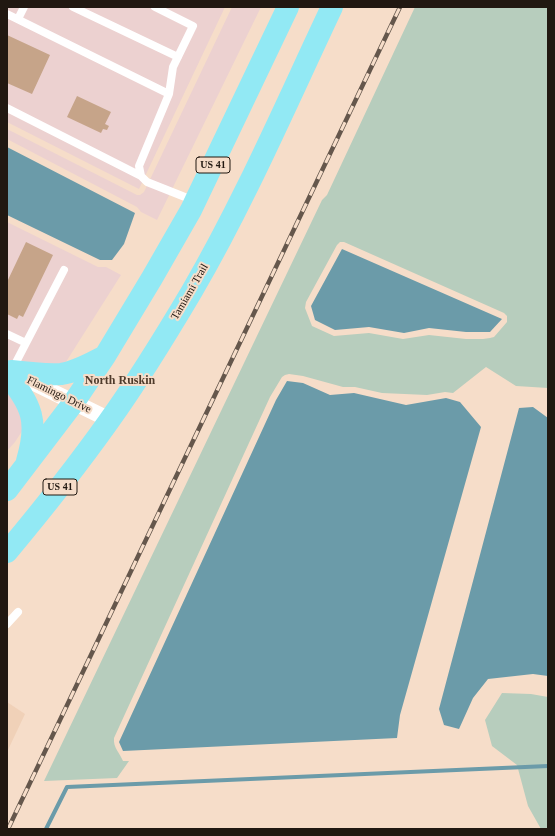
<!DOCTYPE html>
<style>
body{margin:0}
#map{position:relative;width:555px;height:836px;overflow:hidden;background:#f6ddc9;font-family:"Times New Roman",serif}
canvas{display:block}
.frame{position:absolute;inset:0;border:8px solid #211811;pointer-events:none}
</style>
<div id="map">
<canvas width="555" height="836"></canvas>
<div class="frame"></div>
</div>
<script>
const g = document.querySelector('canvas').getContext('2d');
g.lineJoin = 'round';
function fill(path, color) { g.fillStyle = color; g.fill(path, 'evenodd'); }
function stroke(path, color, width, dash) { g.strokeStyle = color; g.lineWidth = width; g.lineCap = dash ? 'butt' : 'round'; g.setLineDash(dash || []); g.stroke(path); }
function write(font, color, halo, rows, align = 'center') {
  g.font = font + ' "Times New Roman",serif'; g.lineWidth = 4; g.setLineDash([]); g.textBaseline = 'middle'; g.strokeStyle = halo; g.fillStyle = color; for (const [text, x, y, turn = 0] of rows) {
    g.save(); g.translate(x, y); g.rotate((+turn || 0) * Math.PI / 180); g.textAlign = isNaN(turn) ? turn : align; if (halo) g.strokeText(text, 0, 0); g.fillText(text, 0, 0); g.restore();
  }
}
fill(new Path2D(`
 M 7,7 L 225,7 L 139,189 L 7,122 Z
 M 232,7 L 261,7 L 157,220 L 141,212 L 137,207 L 7,139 L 7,129 L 137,195 L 140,195 L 144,192 Z
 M 7,222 L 98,267 L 106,267 L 121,275 L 64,365 L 13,363 L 7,361 Z
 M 7,386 L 26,425 L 15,442 L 7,451 Z`), '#ecd1d0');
fill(new Path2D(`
 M 7,702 L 25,714 L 7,752 Z`), '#f0d1b8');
fill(new Path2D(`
 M 415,7 L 548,7 L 548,388 L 516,386 L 486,367 L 453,393 L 445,392 L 427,395 L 382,393 L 355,387 L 343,387 L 303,376 L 289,374 L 285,375 L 282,377 L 270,397 L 114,738 C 113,748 120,753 123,761 L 129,761 L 117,778 L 44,781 L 322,200 L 327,195 ZM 340,242 L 344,242 L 504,313 L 507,316 L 507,322 L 494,337 L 490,338 L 483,339 L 466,339 L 429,335 L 403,339 L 369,333 L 334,336 L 312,326 L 305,308 L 306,302 L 337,245 Z
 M 502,693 L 531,694 L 548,697 L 548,829 L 541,829 L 528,806 L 517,765 L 492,746 L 485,720 Z`), '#b7cdbd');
fill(new Path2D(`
 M 7,147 L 135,213 L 124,244 L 112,260 L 100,260 L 7,215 Z
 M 342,249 L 502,319 L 490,332 L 466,332 L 429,328 L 404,333 L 369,327 L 335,330 L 315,320 L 311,306 Z
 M 287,381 L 303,383 L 330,395 L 354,393 L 406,405 L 446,398 L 460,402 L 481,427 L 400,715 L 397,738 L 123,751 L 119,742 L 276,400 Z
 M 533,407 L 548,418 L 548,676 L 533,674 L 488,679 L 473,698 L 459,729 L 444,725 L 439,709 L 519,408 Z`), '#6b9ba9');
stroke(new Path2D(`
 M 46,829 L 67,787 L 548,766`), '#6b9ba9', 4);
fill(new Path2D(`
 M 7,35 L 50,55 L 32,94 L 7,83 Z
 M 77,96 L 111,112 L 105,124 L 109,126 L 107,130 L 103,129 L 101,133 L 67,117 Z
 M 26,242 L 53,255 L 23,317 L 19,315 L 17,319 L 7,314 L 7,282 Z`), '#c6a489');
stroke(new Path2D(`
 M 73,7 L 178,57
 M 7,14 L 169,94 L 173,67 L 193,26 L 155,7
 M 18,19 L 24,7
 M 169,94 L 139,166 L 141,176 L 147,182 L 195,201
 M 7,108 L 141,176
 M 7,334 L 26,343
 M 12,370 L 64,270
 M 7,624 L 18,612`), '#fff', 8);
stroke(new Path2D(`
 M 20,376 L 110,420`), '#fff', 16);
stroke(new Path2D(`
 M 11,371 C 28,373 45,375 61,374 C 76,372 91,363 105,356
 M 7,374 C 32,407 39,420 27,461
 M 7,490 L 74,402 L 105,356 L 152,278 L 191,210 L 288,7
 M 7,552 C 43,509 77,466 109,421 C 139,379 166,335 192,291 C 245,200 287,102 332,7`), '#92e9f4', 22);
const rail = new Path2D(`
 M 8,829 L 400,7`);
stroke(rail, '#65574c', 4.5);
stroke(rail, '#f6ddc9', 3, [9]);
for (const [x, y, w] of [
 [213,165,34],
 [60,487,34]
]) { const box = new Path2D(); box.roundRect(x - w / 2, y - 8, w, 16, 3); g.fillStyle = '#f6ddc9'; g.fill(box); stroke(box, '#211811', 1); }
write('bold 10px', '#211811', null, [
 ["US 41",213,165],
 ["US 41",60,487]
]);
write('11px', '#211811', '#f6ddc9', [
 ["Tamiami Trail",190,292,-60],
 ["Flamingo Drive",59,395,26]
]);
write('bold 12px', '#4f3b2b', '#f6ddc9', [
 ["North Ruskin",120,381]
]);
</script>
